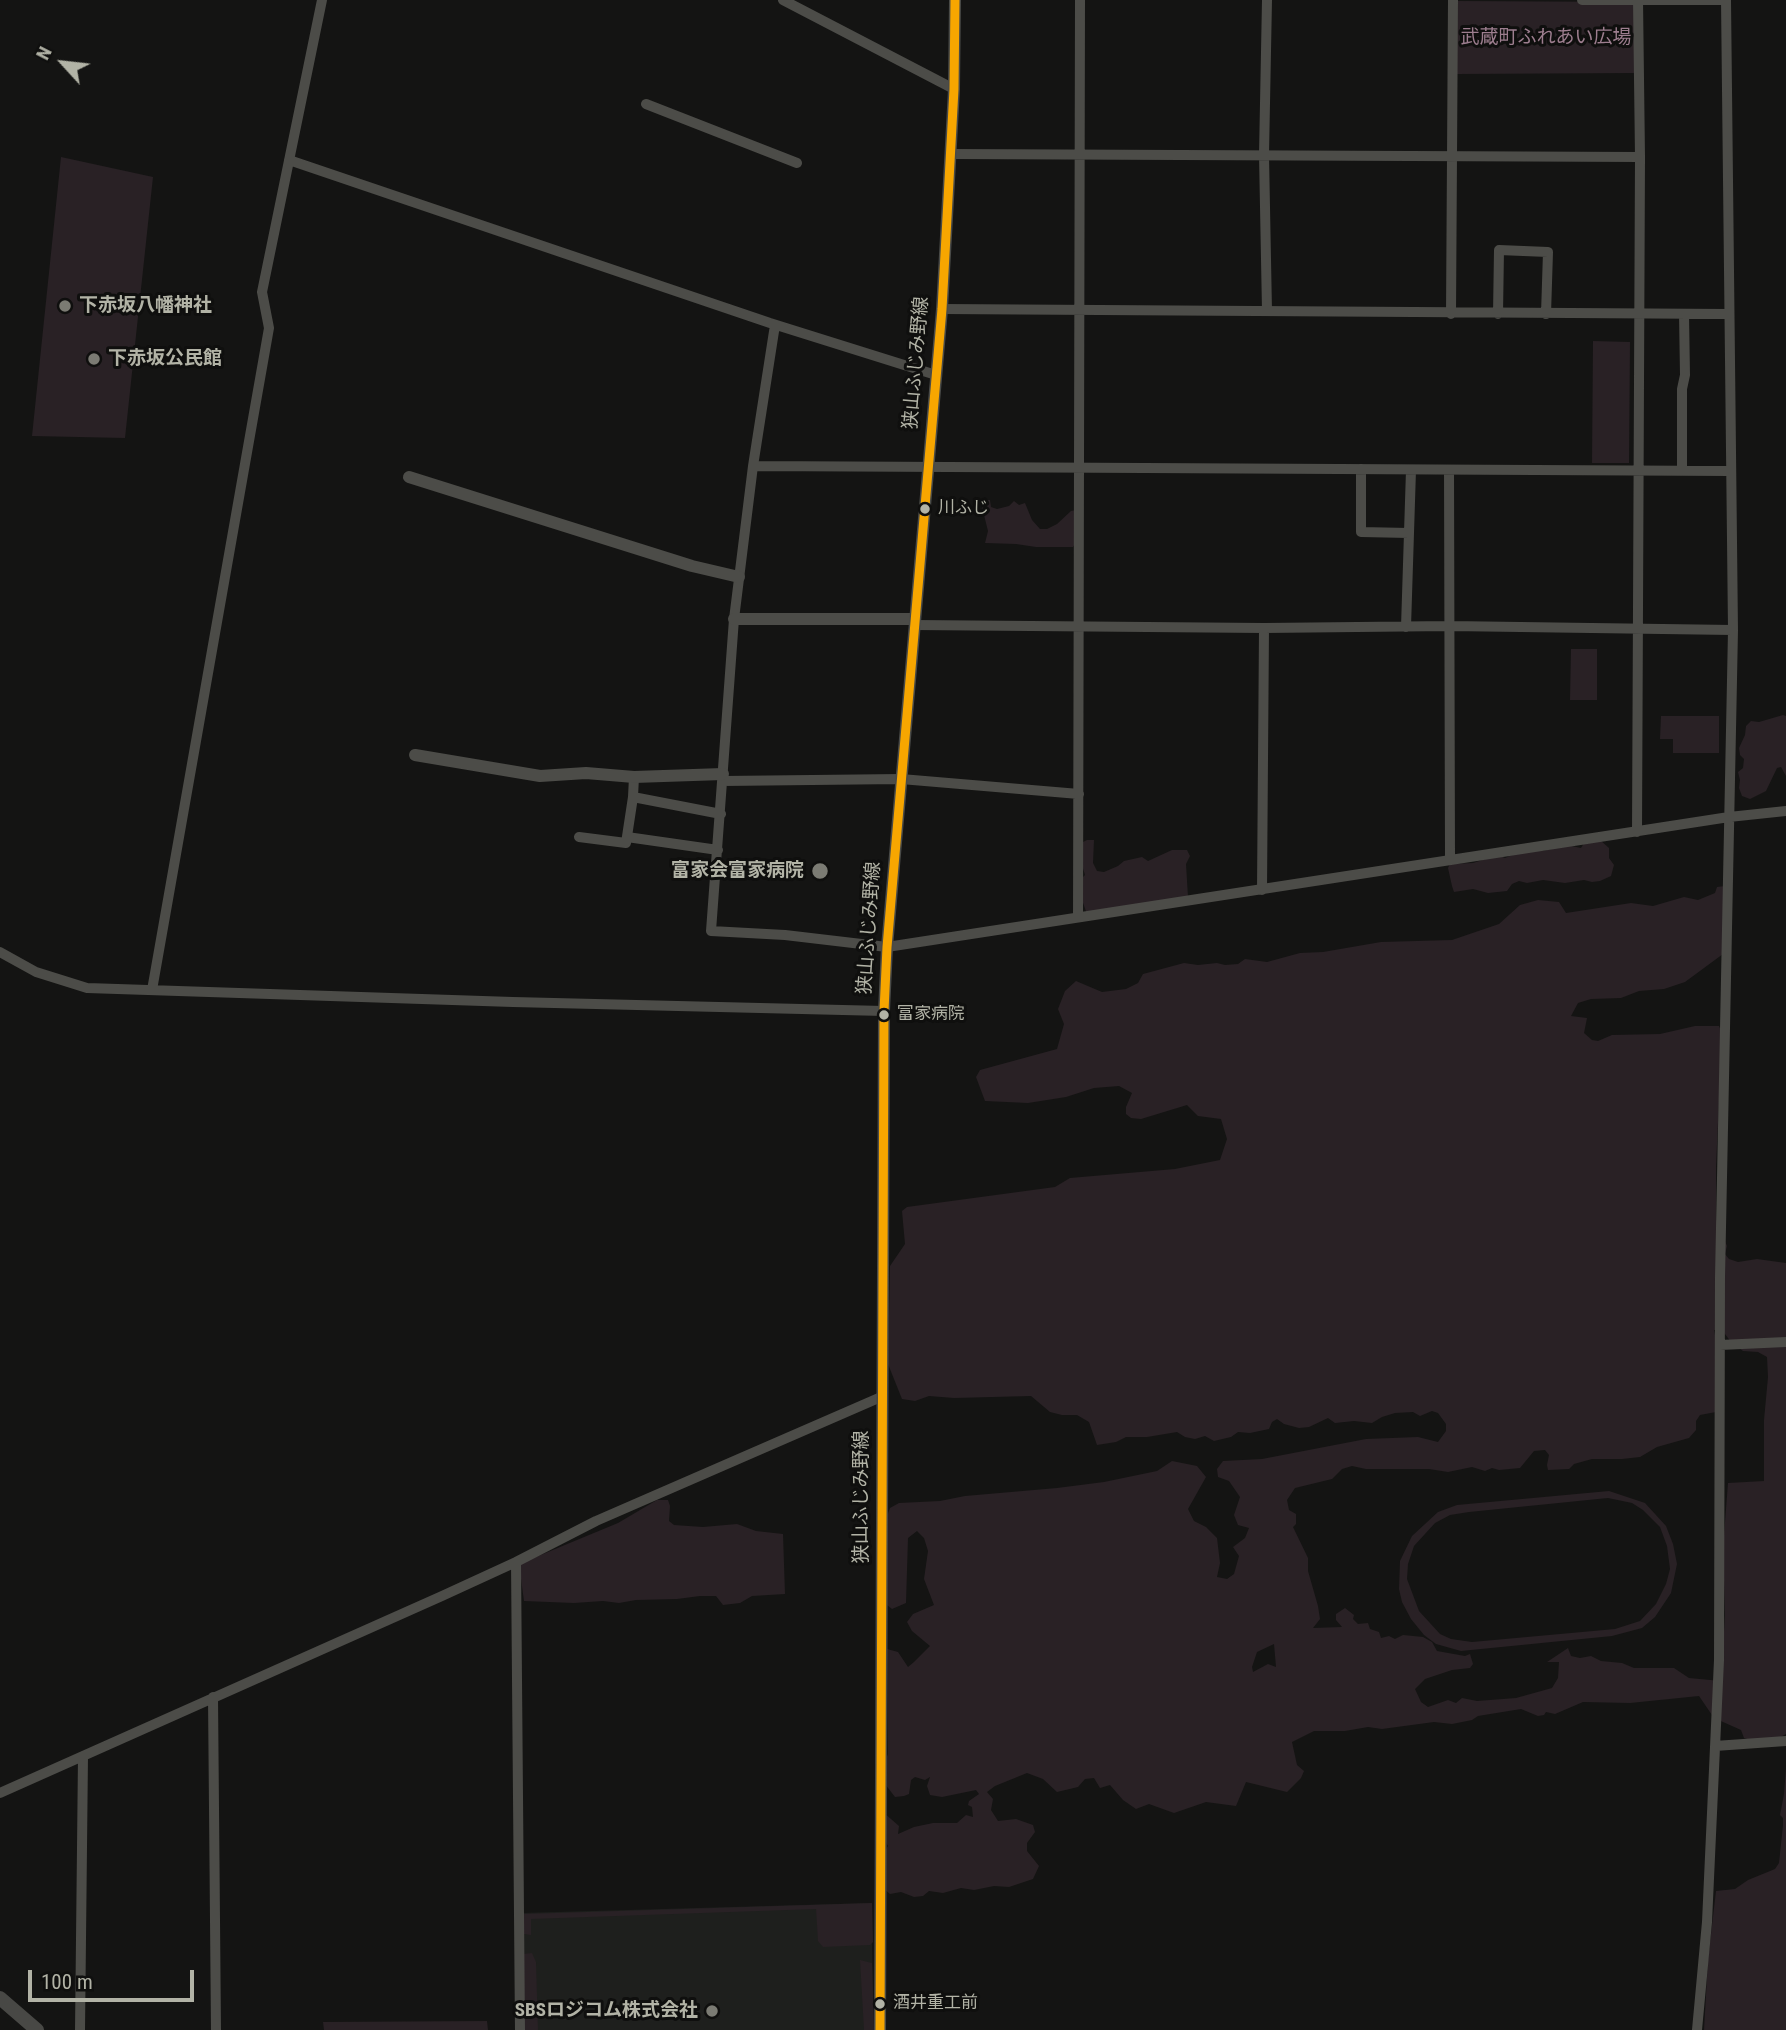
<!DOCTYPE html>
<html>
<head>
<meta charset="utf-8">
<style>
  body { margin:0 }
  #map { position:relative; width:1786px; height:2030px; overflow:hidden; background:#141413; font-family:"Roboto Condensed",sans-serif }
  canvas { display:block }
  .north { position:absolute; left:28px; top:28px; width:70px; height:70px; -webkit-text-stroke:5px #0f0f0e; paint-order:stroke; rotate:297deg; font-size:19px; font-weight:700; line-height:28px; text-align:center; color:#b2b3a6 }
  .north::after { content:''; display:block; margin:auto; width:24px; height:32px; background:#b2b3a6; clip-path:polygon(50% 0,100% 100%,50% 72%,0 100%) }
  .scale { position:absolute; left:28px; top:1970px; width:166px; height:32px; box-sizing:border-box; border:4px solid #b2b3a6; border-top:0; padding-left:9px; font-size:21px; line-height:24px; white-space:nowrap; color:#b2b3a6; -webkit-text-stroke:5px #0f0f0e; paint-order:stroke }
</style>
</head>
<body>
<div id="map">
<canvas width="1786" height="2030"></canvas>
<div class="north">N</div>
<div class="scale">100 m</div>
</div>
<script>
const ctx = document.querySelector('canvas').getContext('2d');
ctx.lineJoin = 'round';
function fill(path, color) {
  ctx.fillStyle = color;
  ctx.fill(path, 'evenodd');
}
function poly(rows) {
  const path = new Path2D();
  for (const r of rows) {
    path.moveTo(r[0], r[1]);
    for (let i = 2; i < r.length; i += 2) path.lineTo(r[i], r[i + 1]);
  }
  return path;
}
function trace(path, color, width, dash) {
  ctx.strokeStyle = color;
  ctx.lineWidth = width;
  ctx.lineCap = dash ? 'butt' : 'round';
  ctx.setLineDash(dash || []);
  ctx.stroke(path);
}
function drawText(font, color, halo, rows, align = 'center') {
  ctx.font = font + ' "Roboto Condensed","Noto Sans JP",sans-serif';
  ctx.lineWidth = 6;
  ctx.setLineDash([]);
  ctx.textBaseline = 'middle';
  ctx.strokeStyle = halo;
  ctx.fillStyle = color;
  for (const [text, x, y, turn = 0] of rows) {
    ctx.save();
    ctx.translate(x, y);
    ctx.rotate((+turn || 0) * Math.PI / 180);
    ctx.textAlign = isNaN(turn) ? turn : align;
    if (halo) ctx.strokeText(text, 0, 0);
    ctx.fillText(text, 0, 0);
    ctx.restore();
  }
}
fill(poly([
  [871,1903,874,2030,524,2030,521,1913]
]), '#1e1f1d');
fill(poly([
  [1458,1,1635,2,1636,73,1456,74],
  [61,157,153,177,125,438,32,436],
  [1593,341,1630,342,1629,463,1592,463],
  [984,500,990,500,991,507,997,509,1009,506,1014,501,1019,505,1025,503,1032,520,1040,529,1047,529,1057,524,1071,511,1076,510,1076,542,1073,547,1036,547,1016,544,985,543,988,531,982,507],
  [1571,649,1597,649,1597,700,1570,700],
  [1783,715,1786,716,1786,776,1781,767,1777,768,1766,791,1750,799,1742,796,1739,788,1740,780,1738,772,1743,768,1744,759,1740,755,1739,748,1745,735,1746,726,1751,721,1759,722],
  [1661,716,1719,716,1719,753,1673,753,1673,739,1660,739],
  [1087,840,1094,840,1093,863,1097,871,1104,872,1118,866,1124,861,1142,857,1148,861,1172,850,1187,850,1190,856,1186,864,1188,897,1088,917,1082,900,1081,879,1085,875,1082,865,1083,842],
  [1600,840,1609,848,1609,858,1614,865,1611,876,1600,881,1592,882,1584,880,1565,883,1543,880,1527,883,1519,881,1512,884,1507,891,1488,893,1473,889,1454,892,1452,886,1448,868,1450,864,1473,863,1498,855,1505,858,1517,853,1536,850,1543,851,1567,845,1581,848,1584,843],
  [1725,886,1723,954,1685,982,1664,989,1639,991,1621,998,1591,999,1578,1003,1571,1016,1587,1018,1584,1033,1592,1040,1598,1041,1612,1035,1660,1034,1695,1026,1719,1026,1722,1033,1716,1167,1716,1219,1727,1246,1725,1254,1729,1259,1738,1262,1757,1259,1786,1263,1786,1734,1777,1739,1753,1741,1744,1738,1741,1730,1714,1718,1699,1696,1630,1703,1583,1702,1555,1714,1546,1712,1544,1715,1538,1716,1521,1709,1478,1716,1472,1720,1452,1724,1434,1722,1382,1729,1368,1727,1345,1731,1314,1731,1292,1742,1297,1765,1304,1771,1301,1778,1287,1792,1246,1782,1236,1806,1206,1802,1174,1813,1149,1804,1136,1809,1123,1800,1110,1785,1100,1788,1094,1778,1085,1779,1078,1787,1057,1792,1043,1779,1027,1773,995,1786,987,1792,993,1799,991,1810,998,1821,1016,1819,1033,1825,1035,1832,1027,1843,1027,1851,1039,1866,1033,1879,1009,1887,994,1886,974,1890,961,1888,943,1893,929,1891,923,1896,914,1897,901,1892,890,1894,884,1889,882,1855,888,1846,883,1837,883,1812,899,1826,898,1834,914,1827,933,1823,957,1823,966,1815,973,1817,972,1807,968,1805,969,1801,979,1794,976,1790,942,1797,930,1795,927,1786,930,1777,925,1780,915,1777,911,1780,909,1794,904,1796,895,1797,885,1784,883,1767,888,1754,887,1649,898,1652,908,1667,914,1662,930,1646,912,1631,907,1622,913,1614,934,1605,924,1579,928,1551,924,1538,917,1531,908,1538,906,1603,892,1609,887,1605,886,1519,890,1508,899,1503,940,1501,965,1496,1057,1488,1104,1482,1157,1471,1172,1461,1197,1466,1206,1477,1188,1509,1194,1521,1206,1527,1217,1538,1220,1563,1217,1577,1227,1579,1234,1574,1239,1556,1233,1547,1245,1538,1249,1528,1238,1525,1234,1515,1240,1497,1229,1481,1218,1477,1217,1469,1223,1461,1262,1459,1366,1439,1418,1437,1438,1442,1446,1431,1446,1424,1438,1413,1432,1411,1420,1416,1413,1412,1395,1413,1382,1417,1372,1423,1354,1421,1335,1423,1328,1418,1309,1427,1299,1428,1284,1424,1277,1419,1272,1422,1269,1429,1250,1433,1238,1432,1231,1437,1214,1441,1205,1436,1195,1439,1185,1437,1177,1432,1147,1437,1126,1437,1116,1442,1097,1445,1089,1422,1077,1415,1062,1415,1050,1412,1031,1396,954,1398,929,1396,915,1401,902,1399,888,1364,890,1266,905,1244,902,1211,907,1207,1055,1187,1070,1178,1175,1169,1220,1160,1227,1139,1221,1119,1198,1116,1187,1105,1141,1119,1131,1118,1126,1114,1126,1107,1132,1093,1119,1086,1094,1088,1066,1097,1028,1103,985,1101,976,1077,980,1070,1057,1049,1064,1024,1058,1009,1065,991,1076,981,1102,992,1126,989,1138,983,1143,974,1184,963,1198,965,1217,963,1225,965,1238,964,1245,959,1267,962,1300,953,1323,952,1381,942,1452,940,1499,924,1520,905,1538,900,1559,902,1566,913,1631,903,1653,906,1684,897,1698,900,1715,893,1717,887],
  [1714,1330,1722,1330,1731,1342,1743,1351,1758,1352,1767,1357,1768,1377,1764,1420,1764,1481,1728,1483,1723,1548,1725,1615,1721,1681,1689,1678,1674,1668,1634,1668,1622,1663,1601,1661,1591,1656,1580,1658,1571,1656,1568,1648,1547,1662,1559,1662,1558,1678,1552,1688,1516,1698,1477,1701,1462,1698,1456,1703,1448,1700,1428,1707,1421,1702,1415,1689,1425,1679,1452,1670,1470,1668,1473,1664,1470,1654,1465,1656,1437,1651,1432,1642,1423,1637,1403,1635,1395,1639,1389,1636,1381,1638,1379,1632,1370,1629,1368,1623,1358,1624,1353,1619,1354,1615,1345,1608,1336,1614,1336,1620,1342,1627,1313,1628,1320,1619,1318,1606,1308,1571,1308,1558,1293,1527,1296,1524,1296,1514,1289,1510,1287,1500,1295,1488,1332,1479,1342,1469,1352,1466,1366,1469,1429,1469,1448,1472,1472,1467,1485,1471,1492,1468,1499,1470,1520,1468,1534,1451,1545,1450,1549,1455,1547,1465,1548,1470,1569,1469,1574,1464,1592,1459,1622,1459,1640,1457,1657,1447,1689,1438,1696,1430,1696,1421,1700,1415,1716,1412,1717,1345],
  [1274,1644,1276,1667,1268,1664,1253,1672,1252,1667,1257,1652],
  [1609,1491,1645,1503,1666,1526,1673,1544,1677,1564,1671,1593,1655,1617,1642,1628,1612,1636,1461,1651,1436,1644,1424,1635,1411,1619,1402,1602,1399,1589,1400,1561,1412,1536,1438,1512,1457,1505],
  [1608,1498,1632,1503,1643,1510,1660,1527,1667,1546,1670,1569,1666,1584,1656,1604,1640,1621,1615,1629,1472,1642,1451,1639,1440,1634,1419,1611,1407,1579,1408,1564,1414,1546,1435,1523,1450,1515,1469,1512],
  [657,1500,668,1500,670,1506,669,1521,674,1525,703,1527,737,1524,756,1531,783,1534,785,1594,752,1596,740,1603,723,1605,716,1596,700,1596,677,1599,636,1600,619,1603,603,1601,574,1603,524,1601,519,1564,618,1523],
  [1786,1768,1786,2030,1704,2030,1708,1960,1716,1891,1735,1889,1748,1880,1775,1869,1779,1863,1783,1825,1783,1818,1780,1815,1784,1794],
  [872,1903,873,1942,870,1945,823,1947,818,1941,816,1909,531,1919,531,1935,524,1934,523,1914],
  [532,1953,536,1962,538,2030,525,2030,523,1954],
  [860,1960,872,1963,874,2030,864,2030],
  [487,2021,488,2030,324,2030,323,2022]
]), '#292125');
trace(poly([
  [783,0,954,89],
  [1582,0,1726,0],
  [646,104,797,163],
  [951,154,1640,157],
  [289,160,770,323,936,375],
  [942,309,1728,314],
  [1267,311,1264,155,1267,0],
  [1451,314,1453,0],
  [1498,314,1499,250,1548,252,1546,314],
  [753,466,775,325],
  [1361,469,1361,532,1409,533],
  [1449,470,1450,860],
  [1682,470,1682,389,1685,375,1684,314],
  [1730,471,753,466,734,619,711,931,785,935,887,947,1729,817,1786,811],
  [914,625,1264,628,1450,626,1733,630],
  [1406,627,1411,470],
  [723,781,901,779,1079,794],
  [633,797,634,777],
  [1637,832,1640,157,1638,0],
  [579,837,626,843,633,797,721,814],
  [627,837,718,850],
  [1262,890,1264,628],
  [1078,917,1080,0],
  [0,952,36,972,87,988,513,1002,884,1011],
  [152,990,269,328,262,292,322,0],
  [1720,1345,1786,1342],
  [516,1562,520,2030],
  [213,1697,216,2030],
  [1715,1746,1786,1741],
  [0,1793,442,1596,516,1562,596,1521,881,1397],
  [80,2030,83,1756],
  [1697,2030,1707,1922,1719,1660,1720,1277,1733,630,1726,0]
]), '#4c4c48', 10);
trace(poly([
  [409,477,692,566,739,577],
  [734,619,915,619],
  [415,755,540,776,586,773,634,777,723,774]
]), '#4c4c48', 12);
trace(poly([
  [880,2030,884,1011,887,947,942,309,954,89,955,0]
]), '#494a47', 12);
trace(poly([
  [0,1998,37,2030]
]), '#484845', 14);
trace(poly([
  [880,2030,884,1011,887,947,942,309,954,89,955,0]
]), '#f7a600', 9);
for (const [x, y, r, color] of [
  [65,306,7,"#7b7b73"],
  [94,359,7,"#7b7b73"],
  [925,509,6,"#b2b3a6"],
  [820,871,9,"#7b7b73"],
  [884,1015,6,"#b2b3a6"],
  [880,2004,6,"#b2b3a6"],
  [712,2011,7,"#7b7b73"]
]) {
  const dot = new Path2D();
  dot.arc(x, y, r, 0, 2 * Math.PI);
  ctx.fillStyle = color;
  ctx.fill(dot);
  trace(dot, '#0f0f0e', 2.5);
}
drawText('17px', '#b2b3a6', '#0f0f0e', [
  ["川ふじ",938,509],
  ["富家病院",897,1015],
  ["酒井重工前",893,2004]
], 'left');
drawText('19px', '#9d7e8f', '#0f0f0e', [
  ["武蔵町ふれあい広場",1546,38]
]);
drawText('bold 19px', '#b2b3a6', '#0f0f0e', [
  ["下赤坂八幡神社",79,306],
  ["下赤坂公民館",108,359],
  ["富家会富家病院",804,871,"right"],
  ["SBSロジコム株式会社",698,2011,"right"]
], 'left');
drawText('19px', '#b2b3a6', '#0f0f0e', [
  ["狭山ふじみ野線",917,363,-85],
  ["狭山ふじみ野線",870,928,-86],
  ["狭山ふじみ野線",862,1497,-90]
]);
</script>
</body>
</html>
